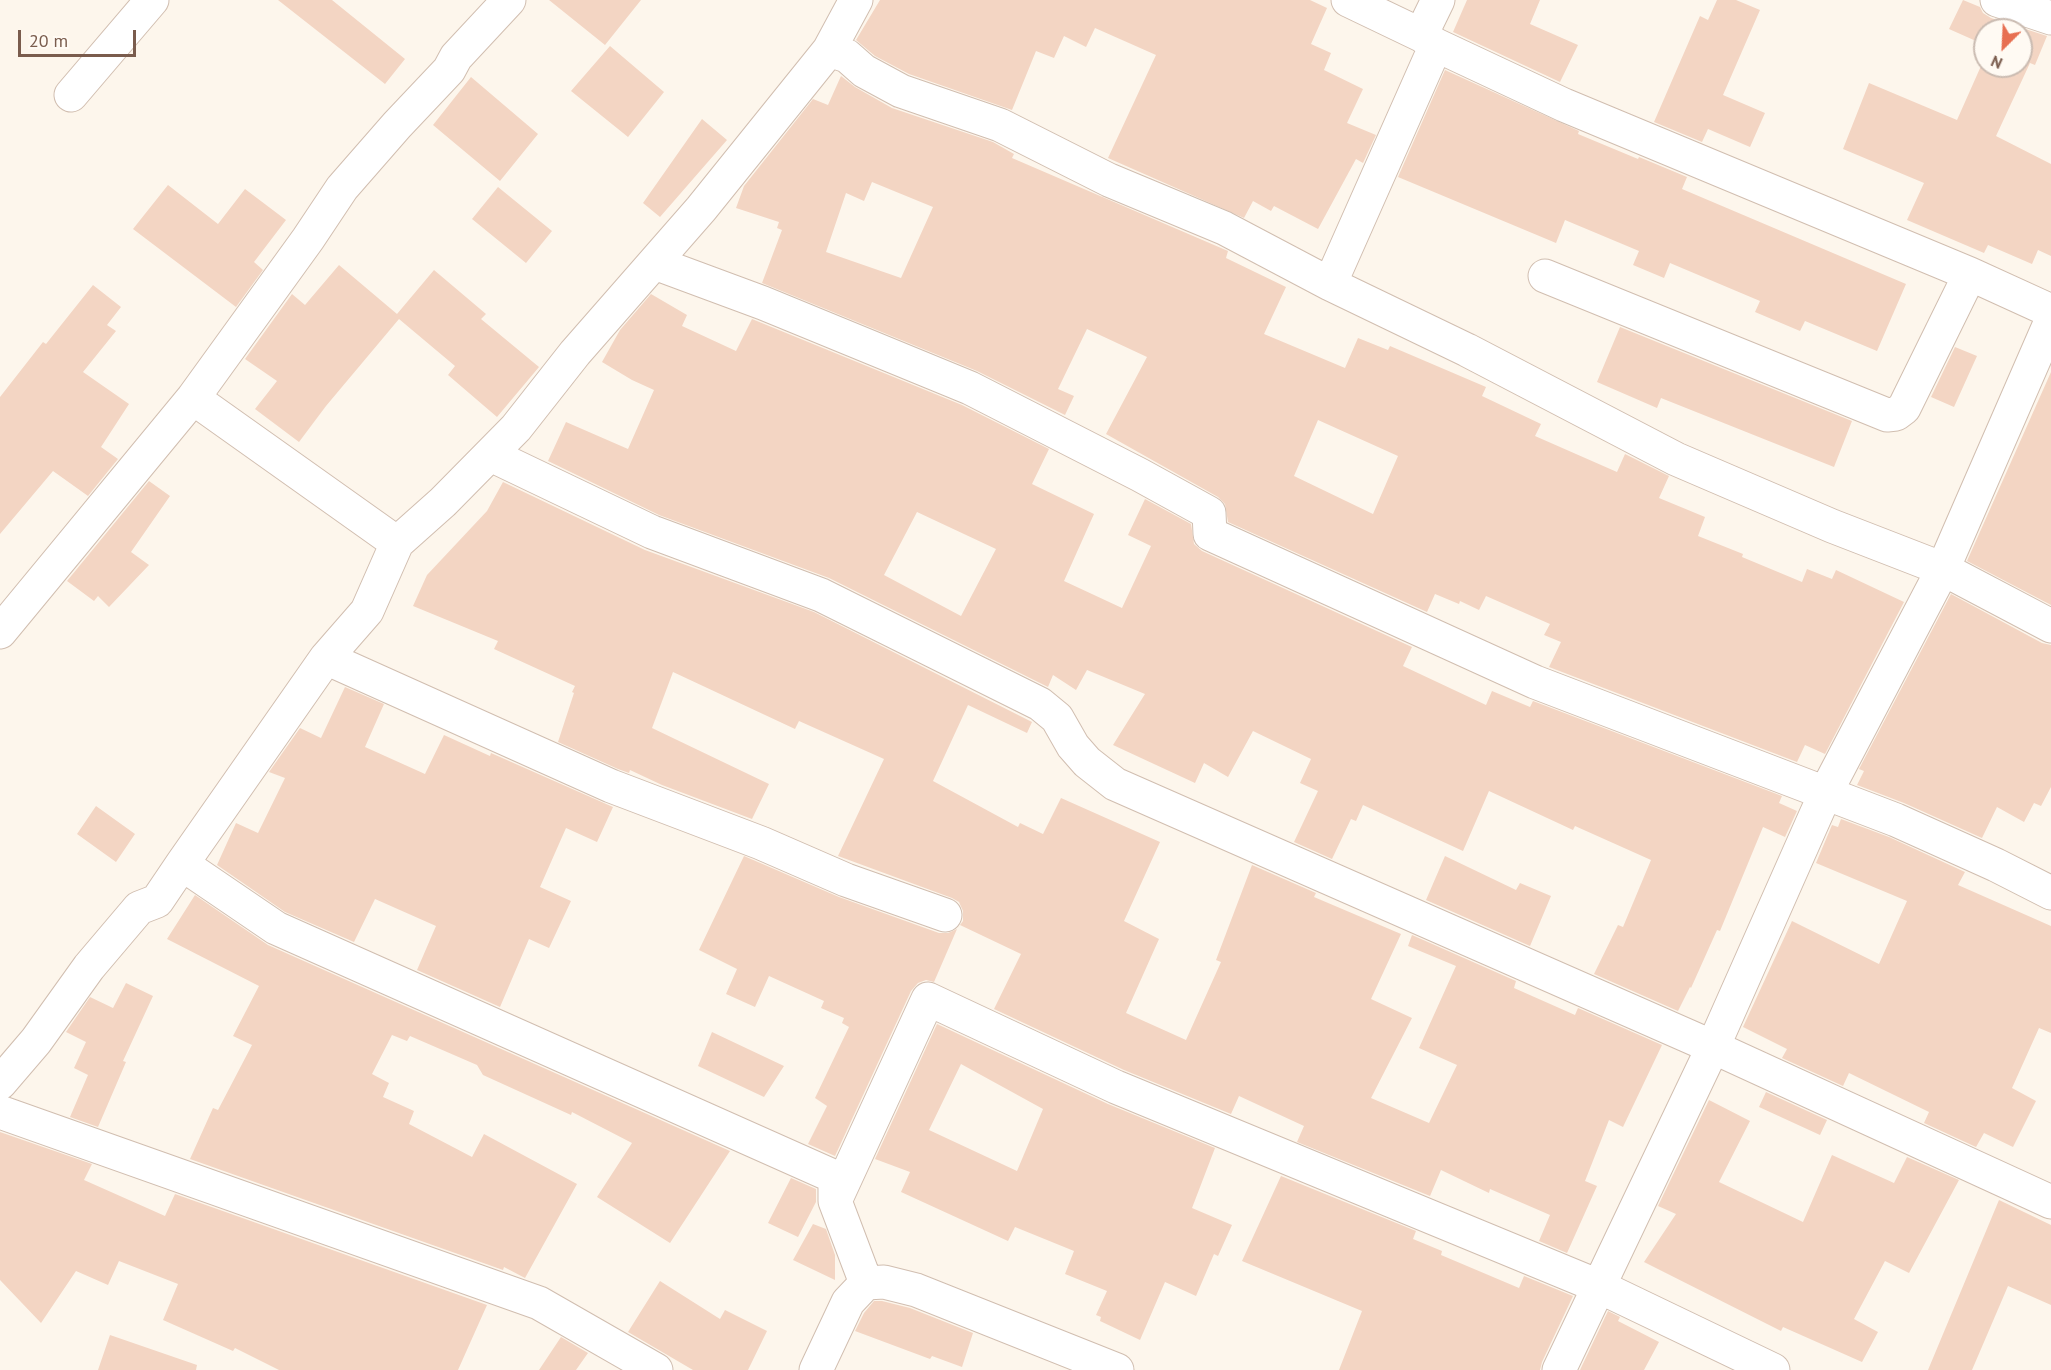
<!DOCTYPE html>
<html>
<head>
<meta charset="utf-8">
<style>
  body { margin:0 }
  #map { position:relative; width:2051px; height:1370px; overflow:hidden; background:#fdf6ec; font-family:"PT Sans",sans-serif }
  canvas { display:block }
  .north { position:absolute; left:1973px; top:18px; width:60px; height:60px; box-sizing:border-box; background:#fffaf3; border:2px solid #cabbb1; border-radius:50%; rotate:204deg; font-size:16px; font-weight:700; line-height:24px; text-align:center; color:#7a5c4d }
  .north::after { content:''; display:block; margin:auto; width:21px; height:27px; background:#e76f51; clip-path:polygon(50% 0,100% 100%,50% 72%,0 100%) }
  .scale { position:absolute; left:18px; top:30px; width:118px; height:27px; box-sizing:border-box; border:3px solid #7a5c4d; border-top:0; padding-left:8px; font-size:18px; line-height:21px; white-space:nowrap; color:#7a5c4d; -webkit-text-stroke:4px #fffaf3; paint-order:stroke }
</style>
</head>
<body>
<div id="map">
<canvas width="2051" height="1370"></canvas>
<div class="north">N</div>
<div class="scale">20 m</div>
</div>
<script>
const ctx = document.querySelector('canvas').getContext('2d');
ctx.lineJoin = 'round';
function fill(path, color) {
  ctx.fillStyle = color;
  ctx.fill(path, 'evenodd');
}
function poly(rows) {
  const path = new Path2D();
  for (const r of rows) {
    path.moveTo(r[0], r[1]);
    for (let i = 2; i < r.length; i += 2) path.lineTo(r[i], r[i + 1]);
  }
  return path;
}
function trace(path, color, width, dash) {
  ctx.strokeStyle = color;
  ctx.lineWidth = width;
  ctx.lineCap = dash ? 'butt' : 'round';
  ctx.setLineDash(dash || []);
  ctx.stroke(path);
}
fill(poly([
  [278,0,332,0,405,59,385,84],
  [549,0,641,0,605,45],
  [880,0,1310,0,1327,8,1311,44,1331,53,1324,70,1363,89,1347,123,1376,135,1363,163,1356,159,1318,229,1274,206,1271,211,1253,201,1244,218,1108,158,1156,55,1095,28,1086,47,1064,36,1054,58,1036,51,1012,110,909,74,875,56,856,40],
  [1467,0,1540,0,1530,24,1578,45,1560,82,1453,32],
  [1717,0,1736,0,1760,10,1723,95,1765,113,1750,147,1708,129,1702,142,1654,122,1700,16,1708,20],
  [1963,0,1980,7,1983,13,1991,18,2047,36,2035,65,2030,63,1996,136,2051,164,2051,256,2038,250,2032,264,1988,245,1984,253,1907,220,1924,183,1843,149,1869,83,1957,120,1985,57,1985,66,2021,66,2021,30,1985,30,1985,45,1949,29],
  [610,46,664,92,628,137,571,91],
  [1445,70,1579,131,1578,134,1638,159,1639,157,1687,177,1682,189,1906,284,1877,351,1805,321,1800,331,1755,312,1760,301,1670,263,1664,278,1633,265,1639,251,1565,220,1556,243,1398,177],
  [841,76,855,87,892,108,993,142,1014,154,1012,158,1228,251,1226,258,1286,287,1264,334,1345,368,1358,338,1388,350,1390,346,1486,387,1482,396,1541,424,1535,436,1617,472,1625,454,1669,476,1659,498,1705,517,1698,536,1743,554,1742,557,1802,582,1807,569,1832,579,1836,570,1904,602,1825,754,1805,745,1797,762,1549,667,1561,642,1544,635,1550,624,1486,596,1479,610,1460,601,1459,604,1435,594,1427,612,1228,522,1225,504,1218,497,1106,434,1147,357,1087,329,1058,389,1074,396,1065,415,977,371,762,283,782,230,777,228,779,222,736,208,744,186,813,99,828,105],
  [872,182,933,207,901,278,826,252,846,193,864,201],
  [1318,420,1398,456,1373,514,1294,476],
  [471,77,538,134,500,181,433,125],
  [702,119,727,140,660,217,643,203],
  [168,185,218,224,245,189,286,220,254,262,263,270,236,307,133,229],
  [498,187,552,231,526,263,472,219],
  [339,265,397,314,434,270,486,314,481,319,539,367,497,417,448,375,455,366,399,319,326,406,299,442,255,409,277,381,245,359,292,294,305,305],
  [93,285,121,307,107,325,116,331,83,372,129,404,101,447,118,459,88,496,53,471,0,534,0,397,43,342,46,344],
  [651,294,687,315,682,326,736,351,752,319,962,405,1049,449,1032,484,1094,514,1064,581,1122,608,1151,546,1128,535,1145,499,1191,524,1194,544,1202,551,1412,647,1403,666,1486,705,1492,691,1530,707,1533,701,1782,796,1779,803,1797,811,1785,837,1763,827,1720,931,1717,930,1691,988,1690,987,1678,1011,1594,974,1618,925,1623,927,1651,860,1575,826,1573,830,1489,791,1463,851,1363,805,1356,821,1351,819,1332,859,1294,842,1318,791,1300,783,1311,759,1253,731,1228,777,1204,763,1195,783,1113,745,1145,694,1087,670,1076,690,1053,675,1048,687,829,578,659,515,548,461,566,422,628,449,654,390,632,380,602,362,620,330],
  [917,512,996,549,961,616,884,575],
  [1620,327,1852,421,1834,467,1661,398,1657,408,1597,382],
  [1955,347,1977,356,1954,407,1931,397],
  [2051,372,2051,605,1967,561],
  [149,481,170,496,131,552,149,565,109,607,98,596,94,601,67,581],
  [503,482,645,550,814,612,1032,722,1027,733,968,705,933,781,1018,827,1020,823,1043,834,1061,798,1160,842,1124,921,1159,939,1126,1013,1186,1040,1221,962,1216,960,1252,865,1316,893,1314,897,1401,934,1371,999,1412,1018,1371,1098,1429,1123,1457,1065,1419,1048,1456,966,1408,946,1412,935,1516,981,1514,988,1575,1015,1578,1008,1662,1045,1623,1127,1609,1120,1585,1181,1597,1186,1567,1253,1539,1241,1550,1215,1490,1189,1489,1193,1441,1170,1430,1196,1297,1142,1304,1126,1239,1096,1231,1114,1124,1070,994,1009,1021,954,960,925,963,921,963,911,959,902,952,898,838,856,884,759,799,721,795,729,673,672,652,728,769,784,752,819,662,785,630,770,629,773,618,769,558,742,574,693,572,692,575,686,494,649,498,641,413,606,427,575,487,511],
  [1951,594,2042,643,2051,645,2051,787,2041,806,2034,803,2024,822,1997,807,1982,838,1904,803,1857,785,1864,771,1859,769],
  [345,687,384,704,365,747,425,774,444,735,490,756,491,753,613,807,597,842,566,828,540,887,571,901,549,948,529,939,500,1007,417,970,436,926,375,899,354,942,285,912,217,865,236,823,258,833,285,778,269,772,300,728,321,738],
  [96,806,135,834,116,862,77,834],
  [1841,819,1889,837,1965,872,1958,885,2051,926,2051,1033,2039,1028,2012,1088,2036,1101,2013,1147,1984,1133,1976,1147,1924,1123,1929,1112,1849,1073,1843,1086,1782,1058,1787,1049,1743,1027,1792,921,1879,964,1907,901,1816,863,1832,825,1838,827],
  [744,856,839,897,939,933,948,933,957,929,934,982,926,980,918,983,911,991,835,1156,808,1144,827,1106,815,1098,849,1027,842,1023,844,1018,821,1008,824,1001,769,976,755,1007,726,994,737,969,699,950],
  [1445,856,1516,890,1520,883,1551,896,1530,946,1426,900],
  [195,895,268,945,730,1151,670,1243,597,1197,632,1143,572,1112,571,1115,483,1075,477,1065,410,1036,407,1041,392,1035,372,1074,389,1083,383,1097,414,1111,409,1124,472,1157,484,1134,577,1184,525,1278,504,1267,503,1270,190,1159,213,1108,218,1110,252,1045,233,1036,259,986,167,939],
  [126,983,153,996,123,1061,126,1062,98,1127,70,1117,88,1075,74,1068,86,1042,66,1032,90,997,113,1008],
  [937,1024,1108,1104,1215,1148,1192,1208,1232,1225,1218,1256,1214,1254,1196,1296,1165,1282,1140,1340,1100,1321,1101,1317,1096,1315,1107,1291,1065,1274,1074,1251,1015,1227,1008,1241,901,1192,910,1172,875,1159],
  [961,1064,1043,1109,1017,1171,929,1130],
  [712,1032,784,1066,764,1097,698,1066],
  [1766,1092,1827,1120,1820,1135,1759,1107],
  [1709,1100,1750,1121,1719,1182,1803,1222,1832,1155,1894,1183,1907,1157,1959,1180,1909,1273,1885,1261,1854,1319,1878,1332,1862,1362,1783,1327,1781,1331,1644,1262,1676,1214,1658,1206],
  [0,1132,92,1164,84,1180,165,1216,175,1194,487,1305,458,1370,279,1370,235,1348,233,1351,163,1320,178,1284,119,1261,108,1285,76,1271,41,1323,0,1280],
  [1281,1176,1416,1231,1413,1239,1442,1251,1441,1255,1519,1288,1524,1276,1573,1296,1542,1362,1540,1370,1339,1370,1362,1311,1242,1261],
  [791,1178,816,1189,816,1202,798,1237,768,1223],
  [1999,1200,2051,1225,2051,1305,2008,1286,1972,1370,1928,1370],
  [813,1224,826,1229,835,1255,835,1280,793,1260],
  [660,1281,720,1319,725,1310,767,1331,748,1370,693,1370,628,1332],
  [874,1301,882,1301,910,1308,973,1333,962,1367,932,1356,930,1359,855,1331,864,1313],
  [1608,1311,1620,1317,1618,1321,1659,1342,1644,1370,1580,1370],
  [110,1335,197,1365,196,1370,98,1370],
  [561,1337,588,1353,576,1370,539,1370]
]), '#f3d5c3');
const minor = poly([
  [1348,0,1421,35,1436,45,1564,105,1970,274,2051,311],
  [1997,0,2051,18],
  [1421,35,1438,0],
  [829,50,847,56,864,71,901,91,1000,125,1109,180,1224,228,1330,284,1467,350,1676,459,1832,526,1943,569,2051,626],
  [71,95,152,0],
  [655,263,763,303,970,388,1140,475,1209,513,1210,534,1535,682,1896,820,1996,865,2051,893],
  [1545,276,1887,415,1896,414,1904,408,1970,274],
  [1330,284,1436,45],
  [193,398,397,543,367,611,326,658,611,786,761,843,846,880,945,915],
  [491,455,652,532,821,595,1040,704,1057,718,1073,746,1087,762,1115,784,1713,1047,2051,1202],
  [397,543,443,502,516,428,575,353,701,209,829,50,856,0],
  [0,632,193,398,308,239,342,188,397,125,449,70,456,57,509,0],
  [182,864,326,658],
  [0,1083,36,1041,89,967,139,908,157,901,182,864,276,928,835,1177,835,1201,866,1283],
  [0,1112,539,1303,656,1370],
  [835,1201,928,999,1116,1087,1598,1286,1773,1370],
  [816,1370,848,1302,866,1283,884,1282,916,1290,1117,1370],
  [1559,1370,1713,1047,1826,792,1943,569,2051,321]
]);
trace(minor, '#d1beb0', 35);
trace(minor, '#fff', 33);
</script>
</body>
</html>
